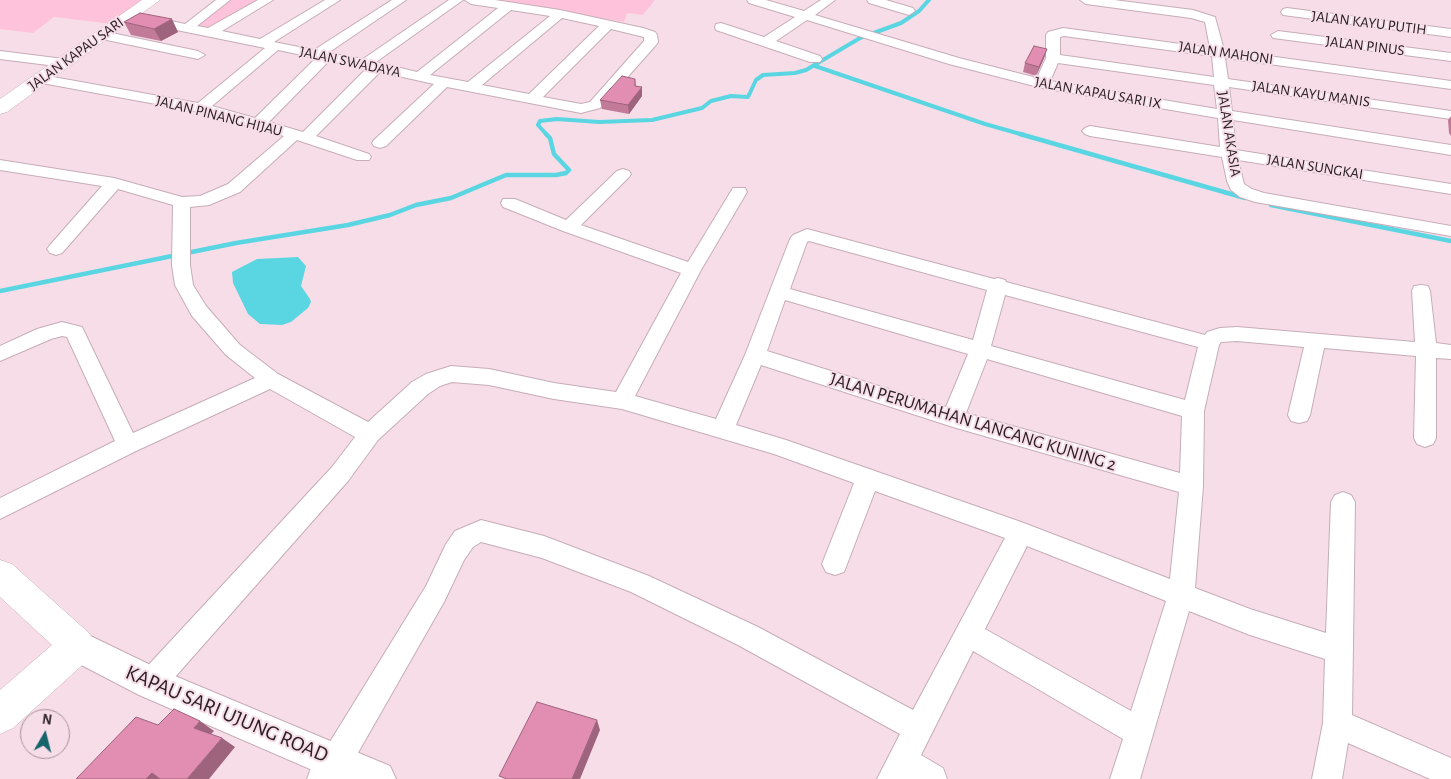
<!DOCTYPE html>
<html>
<head>
<meta charset="utf-8">
<style>
  body { margin:0 }
  #map { position:relative; width:1451px; height:779px; overflow:hidden; background:#f7dde7; font-family:"Alegreya Sans",sans-serif }
  canvas { display:block }
  .north { position:absolute; left:20px; top:709px; width:50px; height:50px; box-sizing:border-box; background:#f7dde7; border:1px solid #a59199; border-radius:50%; rotate:8deg; font-size:14px; font-weight:700; line-height:20px; text-align:center; color:#2a2024 }
  .north::after { content:''; display:block; margin:auto; width:18px; height:22px; background:#16646b; clip-path:polygon(50% 0,100% 100%,50% 72%,0 100%) }
</style>
</head>
<body>
<div id="map">
<canvas width="1451" height="779"></canvas>
<div class="north">N</div>
</div>
<script>
const ctx = document.querySelector('canvas').getContext('2d');
ctx.lineJoin = 'round';
function fill(path, color) {
  ctx.fillStyle = color;
  ctx.fill(path, 'evenodd');
}
function poly(rows) {
  const path = new Path2D();
  for (const r of rows) {
    path.moveTo(r[0], r[1]);
    for (let i = 2; i < r.length; i += 2) path.lineTo(r[i], r[i + 1]);
  }
  return path;
}
function trace(path, color, width, dash) {
  ctx.strokeStyle = color;
  ctx.lineWidth = width;
  ctx.lineCap = dash ? 'butt' : 'round';
  ctx.setLineDash(dash || []);
  ctx.stroke(path);
}
function drawText(font, color, halo, rows, align = 'center') {
  ctx.font = font + ' "Alegreya Sans",sans-serif';
  ctx.lineWidth = 4;
  ctx.setLineDash([]);
  ctx.textBaseline = 'middle';
  ctx.strokeStyle = halo;
  ctx.fillStyle = color;
  for (const [text, x, y, turn = 0] of rows) {
    ctx.save();
    ctx.translate(x, y);
    ctx.rotate((+turn || 0) * Math.PI / 180);
    ctx.textAlign = isNaN(turn) ? turn : align;
    if (halo) ctx.strokeText(text, 0, 0);
    ctx.fillText(text, 0, 0);
    ctx.restore();
  }
}
fill(poly([
  [0,0,146,0,112,24,54,17,33,33,0,29],
  [224,0,267,0,210,33,187,28],
  [501,0,655,0,643,15,627,13,624,22]
]), '#fec3db');
fill(poly([
  [298,257,306,266,301,286,310,299,311,302,308,308,291,322,282,325,260,324,248,314,233,283,232,272,257,259]
]), '#5ad6e2');
trace(poly([
  [815,66,985,124,1024,135],
  [547,135,538,125,540,121,557,119,599,122,652,120,702,108,711,101,731,96,748,97,756,80,763,75,795,73,806,70,860,38,901,23,919,11,929,0]
]), '#5ad6e2', 4);
trace(poly([
  [1020,134,1245,198],
  [1271,205,1451,241],
  [0,291,236,243,348,225,390,215,416,205,451,198,506,175,556,175,566,173,569,170,554,154,550,138,546,134]
]), '#5ad6e2', 4.5);
const minor = poly([
  [216,0,230,0,197,26,208,28,258,0,273,0,222,31,260,39,325,0,340,0,274,42,314,50,392,0,406,0,328,53,363,59,449,0,463,0,376,62,417,72,498,8,471,4,465,0,495,0,560,10,643,28,655,32,657,35,658,42,656,45,600,108,581,113,447,87,386,146,380,148,374,146,372,143,374,140,434,84,380,72,316,136,369,154,371,157,369,160,357,160,297,140,240,192,209,205,190,207,190,265,193,285,206,306,240,345,278,374,368,422,412,382,426,374,451,366,489,369,554,383,616,392,681,273,563,231,503,207,501,203,503,199,515,199,566,220,617,171,623,169,629,171,631,174,629,177,581,225,688,262,733,188,745,188,747,192,701,270,635,396,716,419,745,355,790,239,793,235,807,229,994,279,998,278,1005,280,1006,282,1205,335,1207,332,1220,328,1237,327,1415,342,1412,291,1414,286,1421,285,1428,286,1430,291,1436,343,1451,345,1451,359,1436,358,1436,438,1433,444,1425,447,1417,444,1414,438,1416,356,1324,348,1310,415,1307,421,1299,423,1291,421,1288,415,1304,347,1237,341,1221,342,1219,345,1204,411,1203,486,1195,588,1250,609,1326,633,1331,502,1335,495,1343,492,1351,495,1355,502,1352,715,1451,758,1451,779,1430,779,1348,743,1342,779,1312,779,1323,723,1325,659,1250,635,1189,611,1140,779,1110,779,1123,739,973,651,921,755,943,768,947,779,877,779,900,734,738,645,631,592,542,558,481,542,473,547,464,560,444,602,347,772,341,779,307,779,311,768,325,750,426,586,446,544,455,531,481,520,544,536,649,576,758,627,913,710,1005,538,875,491,844,572,835,575,826,572,822,564,854,483,774,454,622,409,554,399,489,385,452,382,440,386,428,394,378,440,348,481,161,693,151,697,141,693,137,683,141,673,332,467,355,437,270,389,136,451,0,519,0,498,115,441,67,337,62,336,51,339,0,361,0,346,37,329,62,322,82,327,133,433,255,378,226,355,192,316,175,285,172,265,173,205,118,189,62,253,56,255,50,253,47,249,50,245,102,186,0,170,0,160,114,178,182,197,200,196,228,184,284,136,199,112,42,83,37,82,35,79,37,76,42,75,198,103,265,48,147,24,141,20,147,16,185,24,216,0],
  [511,10,550,16,468,82,430,75,511,10],
  [562,18,599,26,529,94,482,85,562,18],
  [611,29,644,37,644,41,590,102,581,104,543,97,611,29],
  [278,50,316,58,255,118,212,106,278,50],
  [329,61,367,68,303,132,269,122,329,61],
  [809,241,987,290,973,340,790,289,807,242,809,241],
  [1005,295,1198,347,1185,400,991,346,1005,295],
  [785,300,968,354,946,407,767,351,785,300],
  [987,359,1182,416,1180,473,966,413,987,359],
  [761,365,953,427,1179,492,1170,579,1021,522,786,440,736,425,761,365],
  [1027,546,1166,601,1131,711,985,629,1027,546],
  [747,0,766,0,804,11,821,0,835,0,815,15,959,58,1037,78,1046,58,1046,35,1048,32,1063,28,1210,48,1205,22,1191,18,1086,4,1080,0,1114,0,1193,10,1215,17,1224,50,1451,81,1451,89,1225,58,1228,79,1451,111,1451,119,1229,87,1232,111,1451,145,1451,155,1233,120,1236,150,1451,184,1451,194,1238,160,1244,184,1252,189,1264,193,1451,226,1451,236,1255,202,1240,197,1231,190,1227,181,1222,157,1090,136,1085,134,1082,131,1085,128,1090,126,1220,147,1218,118,1042,88,949,64,807,20,776,41,820,56,822,59,820,62,810,62,716,30,715,27,716,24,721,23,764,37,795,17,749,3,747,0],
  [1064,36,1212,56,1214,77,1060,55,1060,37,1064,36],
  [1058,63,1214,85,1217,109,1050,81,1058,63],
  [867,0,886,0,913,8,915,11,909,15,869,3,867,0],
  [1287,8,1451,29,1451,37,1283,15,1281,12,1283,9,1287,8],
  [102,31,198,51,205,55,198,59,97,38,95,35,97,32,102,31],
  [1278,31,1451,53,1451,61,1273,38,1271,35,1278,31],
  [0,51,64,59,71,63,64,67,0,59,0,51]
]);
const tertiary = poly([
  [78,630,163,671,390,766,396,779,333,779,139,695,66,657,61,646,66,635,78,630]
]);
const secondary = poly([
  [142,0,160,0,7,112,0,114,0,99,142,0],
  [0,560,12,564,90,634,96,646,90,658,13,728,0,734,0,690,52,645,0,597,0,560]
]);
trace(minor, '#c6adb7', 2);
trace(tertiary, '#c6adb7', 2);
trace(secondary, '#c6adb7', 1);
fill(minor, '#fff');
fill(tertiary, '#fff');
fill(secondary, '#fff');
fill(poly([
  [124,22,178,32,161,41,131,35],
  [1047,49,1044,58,1036,76,1023,72,1025,63],
  [636,86,642,96,629,114,602,109,600,100],
  [1451,116,1451,136,1449,133,1448,120]
]), '#c27a99');
fill(poly([
  [172,19,178,32,161,41,154,29],
  [1047,49,1044,58,1036,76,1039,67],
  [635,79,636,88,642,87,642,96,629,114,628,105,635,86],
  [597,720,600,730,580,779,572,779],
  [200,721,214,731,207,738,194,728],
  [222,738,235,747,209,779,187,779],
  [152,773,163,779,146,779]
]), '#9e637d');
const building = poly([
  [140,13,172,19,154,29,124,22,140,13],
  [1034,46,1047,49,1039,67,1025,63,1034,46],
  [622,76,635,79,635,86,642,87,628,105,600,100,622,76],
  [537,702,597,720,572,779,507,779,499,776,537,702],
  [174,709,200,721,194,728,222,738,187,779,160,779,152,773,146,779,76,779,136,717,158,725,174,709]
]);
fill(building, '#e18eb2');
trace(building, '#9e637d', 1);
drawText('15px', '#2a2024', '#f7dde7', [
  ["JALAN KAYU PUTIH",1369,23,7],
  ["JALAN PINUS",1365,46,7],
  ["JALAN MAHONI",1226,53,8],
  ["JALAN KAPAU SARI",76,54,-36],
  ["JALAN SWADAYA",350,62,12],
  ["JALAN KAPAU SARI IX",1098,93,10],
  ["JALAN KAYU MANIS",1311,94,8],
  ["JALAN PINANG HIJAU",219,116,14],
  ["JALAN AKASIA",1229,134,81],
  ["JALAN SUNGKAI",1315,167,9]
]);
drawText('18px', '#2a2024', '#f7dde7', [
  ["JALAN PERUMAHAN LANCANG KUNING 2",973,422,17]
]);
drawText('21px', '#2a2024', '#f7dde7', [
  ["KAPAU SARI UJUNG ROAD",227,714,23]
]);
</script>
</body>
</html>
